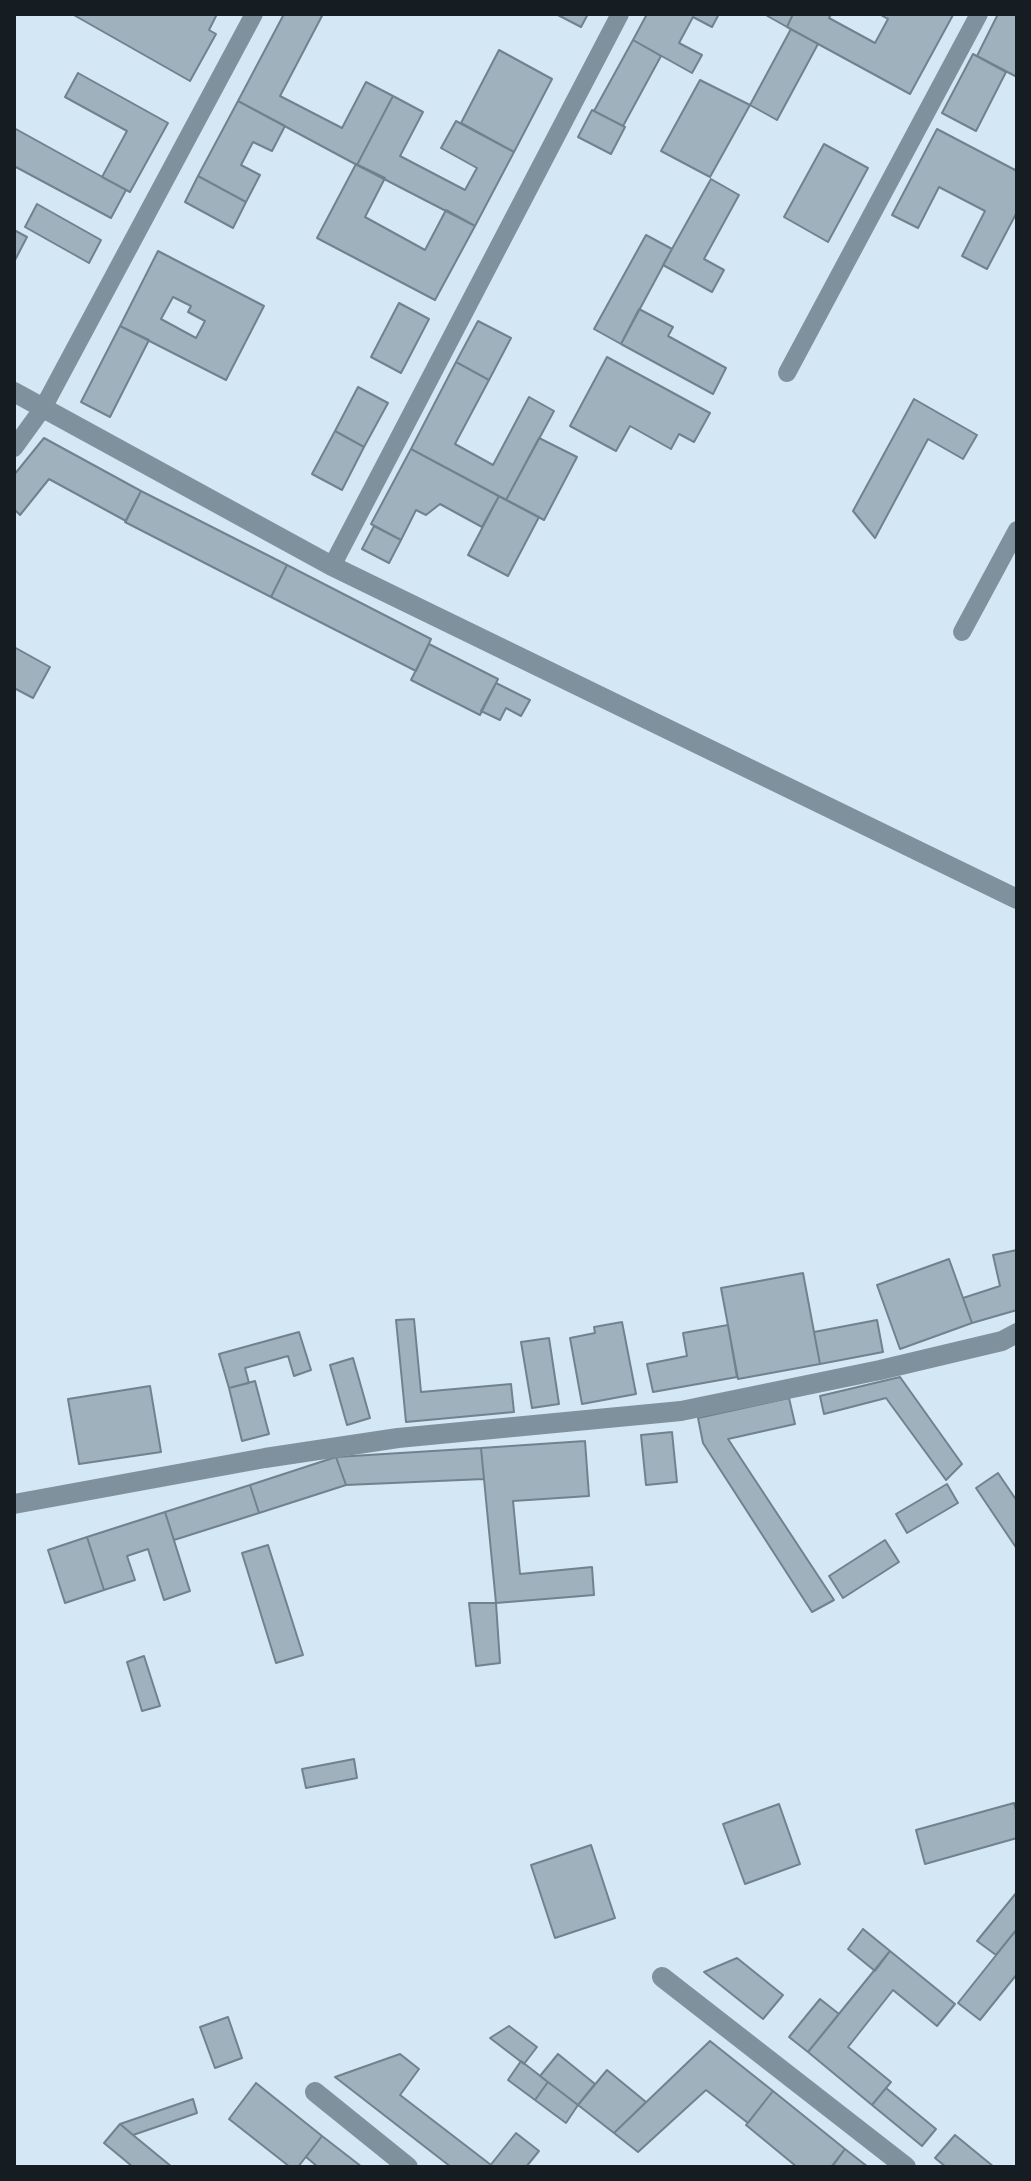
<!DOCTYPE html>
<html>
<head>
<meta charset="utf-8">
<style>
  body { margin:0 }
  #map { position:relative; width:1031px; height:2181px; overflow:hidden; background:#d4e7f4; font-family:Karla,sans-serif }
  canvas { display:block }
  .frame { position:absolute; inset:0; border:16px solid #161d22; pointer-events:none }
</style>
</head>
<body>
<div id="map">
<canvas width="1031" height="2181"></canvas>
<div class="frame"></div>
</div>
<script>
const ctx = document.querySelector('canvas').getContext('2d');
ctx.lineJoin = 'round';
function fill(path, color) {
  ctx.fillStyle = color;
  ctx.fill(path, 'evenodd');
}
function poly(rows) {
  const path = new Path2D();
  for (const r of rows) {
    path.moveTo(r[0], r[1]);
    for (let i = 2; i < r.length; i += 2) path.lineTo(r[i], r[i + 1]);
  }
  return path;
}
function trace(path, color, width, dash) {
  ctx.strokeStyle = color;
  ctx.lineWidth = width;
  ctx.lineCap = dash ? 'butt' : 'round';
  ctx.setLineDash(dash || []);
  ctx.stroke(path);
}
const building = poly([
  [72,14,217,14,209,30,216,34,190,81,72,14],
  [284,14,323,14,280,96,342,128,366,82,393,96,357,165,238,101,284,14],
  [556,14,588,14,581,27,556,14],
  [647,14,719,14,712,27,693,17,679,43,702,55,692,73,633,40,647,14],
  [764,14,793,14,787,27,764,14],
  [793,14,831,14,829,18,875,43,888,19,879,14,953,15,910,94,787,27,793,14],
  [998,14,1017,14,1017,77,977,56,998,14],
  [791,29,818,44,777,120,750,105,791,29],
  [633,40,661,56,623,126,594,111,633,40],
  [499,50,552,79,514,152,461,123,499,50],
  [973,54,1006,72,976,131,942,113,973,54],
  [78,73,168,123,130,192,102,177,127,131,65,97,78,73],
  [700,80,750,105,710,177,661,151,700,80],
  [393,96,423,112,400,156,465,190,477,168,441,148,456,121,514,152,475,226,357,165,393,96],
  [238,101,285,126,272,151,253,142,241,165,260,175,246,202,198,176,238,101],
  [592,110,625,127,611,154,578,137,592,110],
  [14,128,126,190,111,218,14,166,14,128],
  [937,129,1017,171,1017,212,987,269,962,256,985,211,939,187,918,228,892,215,937,129],
  [824,144,868,168,828,242,784,217,824,144],
  [356,164,385,178,365,217,425,250,446,210,475,226,435,300,317,238,356,164],
  [198,176,246,202,233,228,185,202,198,176],
  [711,179,739,195,704,259,724,270,712,292,663,265,711,179],
  [37,204,101,240,89,263,25,227,37,204],
  [14,230,27,237,14,262,14,230],
  [646,235,672,249,621,344,594,329,646,235],
  [158,251,264,306,226,380,120,326,158,251],
  [173,297,191,306,188,312,205,321,196,338,161,319,173,297],
  [399,303,429,319,401,373,371,357,399,303],
  [639,309,673,327,668,336,726,368,713,394,621,344,639,309],
  [478,321,511,338,489,380,456,362,478,321],
  [120,326,149,340,110,417,81,402,120,326],
  [607,357,710,413,694,442,679,434,671,449,630,426,616,451,570,426,607,357],
  [456,362,489,380,455,444,493,465,529,397,554,411,506,500,411,449,456,362],
  [358,387,388,403,364,447,335,431,358,387],
  [914,399,977,435,963,459,928,439,875,538,853,511,914,399],
  [335,431,364,447,342,490,312,474,335,431],
  [44,438,141,491,126,521,49,479,20,515,14,509,14,475,44,438],
  [539,438,577,457,544,520,506,500,539,438],
  [411,449,499,496,482,527,440,504,426,515,416,510,401,540,371,524,411,449],
  [141,491,287,565,271,597,125,522,141,491],
  [499,496,539,517,508,576,468,555,499,496],
  [374,526,401,540,389,563,362,549,374,526],
  [287,565,431,639,416,671,271,597,287,565],
  [429,644,498,679,480,715,411,680,429,644],
  [14,647,50,667,33,698,14,688,14,647],
  [496,683,530,700,521,716,506,708,500,720,481,711,496,683],
  [1017,1250,1017,1310,972,1323,963,1298,1000,1286,993,1255,1017,1250],
  [949,1259,972,1323,900,1349,877,1285,949,1259],
  [803,1273,820,1364,738,1379,721,1288,803,1273],
  [414,1319,421,1392,511,1384,514,1412,406,1422,396,1320,414,1319],
  [877,1320,883,1352,820,1364,814,1332,877,1320],
  [622,1322,636,1394,582,1404,570,1338,595,1333,594,1327,622,1322],
  [728,1325,737,1377,653,1392,647,1364,687,1356,683,1333,728,1325],
  [299,1332,311,1370,294,1376,288,1356,245,1368,249,1383,229,1388,219,1354,299,1332],
  [549,1338,559,1404,532,1408,521,1342,549,1338],
  [353,1358,370,1418,347,1425,330,1365,353,1358],
  [900,1377,962,1464,946,1480,886,1398,824,1414,820,1396,900,1377],
  [255,1381,269,1434,242,1441,229,1388,255,1381],
  [150,1386,161,1452,79,1464,68,1399,150,1386],
  [789,1398,795,1424,728,1439,834,1600,812,1612,703,1443,698,1418,789,1398],
  [672,1432,677,1482,646,1485,641,1435,672,1432],
  [585,1441,589,1496,513,1501,520,1574,592,1567,594,1595,496,1603,481,1448,585,1441],
  [481,1448,484,1479,346,1485,336,1457,481,1448],
  [336,1457,346,1485,259,1513,250,1485,336,1457],
  [998,1473,1017,1501,1017,1549,976,1488,998,1473],
  [947,1484,958,1503,907,1533,896,1514,947,1484],
  [250,1485,259,1513,174,1540,165,1512,250,1485],
  [165,1512,190,1591,164,1600,148,1549,127,1556,135,1580,104,1590,87,1537,165,1512],
  [87,1537,104,1590,65,1603,48,1550,87,1537],
  [885,1540,899,1562,843,1598,829,1576,885,1540],
  [268,1545,303,1655,276,1663,242,1553,268,1545],
  [469,1603,496,1603,500,1663,476,1666,469,1603],
  [144,1656,160,1706,142,1711,127,1662,144,1656],
  [354,1759,357,1778,306,1788,302,1769,354,1759],
  [1014,1803,1017,1814,1017,1838,925,1864,916,1830,1014,1803],
  [779,1804,800,1864,745,1884,723,1824,779,1804],
  [591,1845,615,1918,555,1938,531,1865,591,1845],
  [1017,1892,1017,1929,996,1955,977,1941,1017,1892],
  [863,1929,890,1951,875,1971,848,1949,863,1929],
  [1017,1929,1017,1974,980,2020,958,2003,1017,1929],
  [890,1951,955,2004,937,2026,893,1990,848,2047,891,2082,872,2105,808,2052,890,1951],
  [737,1958,783,1995,763,2019,704,1972,737,1958],
  [820,1999,839,2014,808,2052,789,2037,820,1999],
  [228,2017,242,2058,215,2068,200,2027,228,2017],
  [509,2026,537,2047,524,2064,490,2038,509,2026],
  [710,2041,773,2091,748,2123,706,2090,638,2152,614,2133,710,2041],
  [400,2054,419,2069,400,2095,491,2165,489,2167,451,2167,335,2077,400,2054],
  [558,2054,595,2084,578,2105,540,2076,558,2054],
  [521,2061,548,2082,535,2100,508,2080,521,2061],
  [607,2070,646,2102,614,2133,578,2105,607,2070],
  [548,2082,578,2105,566,2123,535,2100,548,2082],
  [256,2083,322,2136,298,2167,290,2167,229,2119,256,2083],
  [886,2088,936,2129,922,2146,872,2105,886,2088],
  [773,2091,845,2149,831,2167,797,2167,746,2125,773,2091],
  [193,2099,197,2113,133,2135,120,2124,193,2099],
  [120,2124,133,2135,172,2167,133,2167,104,2143,120,2124],
  [516,2133,539,2151,526,2167,489,2167,516,2133],
  [955,2135,994,2167,946,2167,935,2158,955,2135],
  [322,2136,362,2167,318,2167,306,2157,322,2136],
  [845,2149,868,2167,832,2167,845,2149]
]);
fill(building, '#9fb1bd');
trace(building, '#70828d', 2);
trace(poly([
  [787,373,979,14],
  [14,448,43,408,254,14],
  [332,566,620,14],
  [962,632,1017,530]
]), '#7f919c', 18);
trace(poly([
  [14,1504,265,1458,398,1438,681,1411,880,1370,1002,1341,1017,1333],
  [662,1977,906,2167],
  [315,2092,408,2167]
]), '#7f919c', 20);
trace(poly([
  [14,392,332,566,1017,899]
]), '#7f919c', 20);
</script>
</body>
</html>
